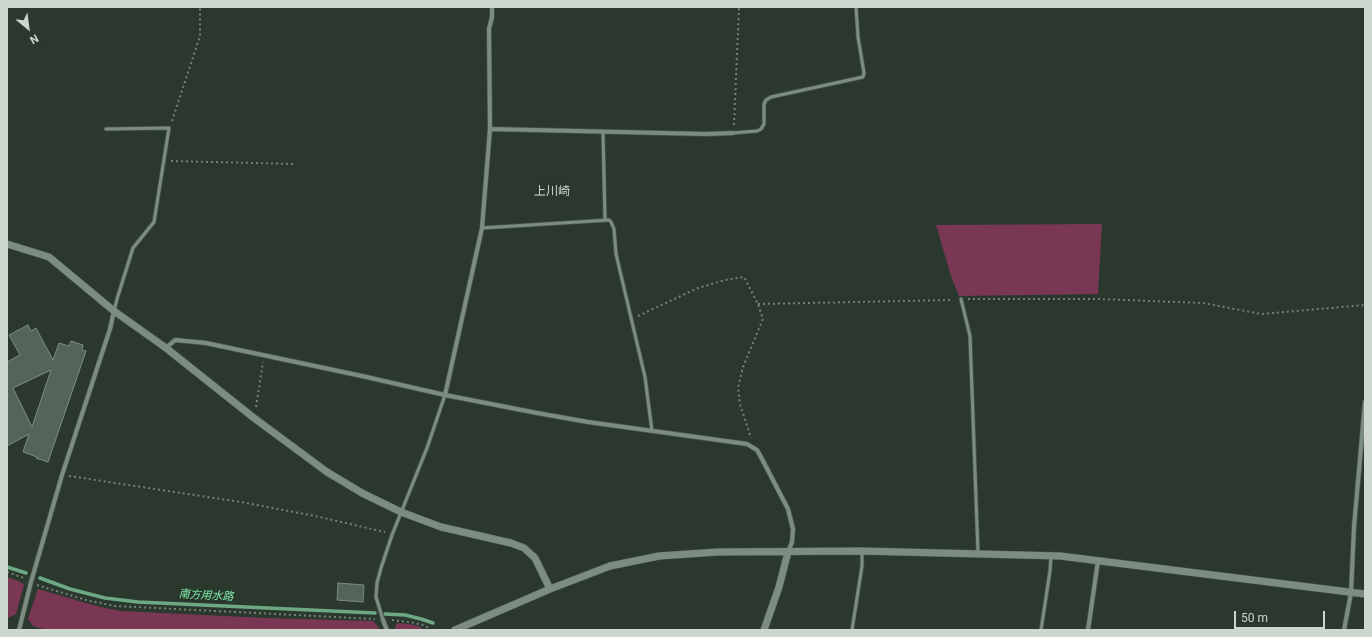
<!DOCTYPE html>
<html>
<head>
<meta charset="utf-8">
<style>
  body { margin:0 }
  #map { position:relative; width:1372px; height:637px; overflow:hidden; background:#2a382e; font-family:Roboto,sans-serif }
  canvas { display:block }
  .frame { position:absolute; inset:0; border:8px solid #cdd6cf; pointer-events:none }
  .north { position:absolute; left:8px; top:8px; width:40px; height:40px; -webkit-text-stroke:3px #2a382e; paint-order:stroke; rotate:151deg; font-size:11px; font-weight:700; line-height:16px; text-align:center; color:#cdd6cf }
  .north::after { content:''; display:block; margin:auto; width:14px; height:18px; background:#cdd6cf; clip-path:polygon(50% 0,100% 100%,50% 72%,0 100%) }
  .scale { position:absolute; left:1234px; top:611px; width:91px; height:18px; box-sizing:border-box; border:2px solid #cdd6cf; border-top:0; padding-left:5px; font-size:12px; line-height:14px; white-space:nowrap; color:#cdd6cf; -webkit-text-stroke:3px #2a382e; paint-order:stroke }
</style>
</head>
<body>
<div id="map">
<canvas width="1372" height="637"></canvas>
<div class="frame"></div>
<div class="north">N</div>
<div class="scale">50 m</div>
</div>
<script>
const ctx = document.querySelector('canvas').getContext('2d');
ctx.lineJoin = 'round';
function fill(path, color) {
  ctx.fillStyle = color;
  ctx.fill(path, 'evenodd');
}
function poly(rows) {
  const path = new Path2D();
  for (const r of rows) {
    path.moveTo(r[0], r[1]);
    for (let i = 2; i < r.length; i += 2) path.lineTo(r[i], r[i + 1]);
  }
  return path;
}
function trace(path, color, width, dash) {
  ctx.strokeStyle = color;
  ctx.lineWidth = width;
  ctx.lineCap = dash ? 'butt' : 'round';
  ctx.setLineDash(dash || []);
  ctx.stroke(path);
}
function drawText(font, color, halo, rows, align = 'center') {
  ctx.font = font + ' Roboto,"Noto Sans JP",sans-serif';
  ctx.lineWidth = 3.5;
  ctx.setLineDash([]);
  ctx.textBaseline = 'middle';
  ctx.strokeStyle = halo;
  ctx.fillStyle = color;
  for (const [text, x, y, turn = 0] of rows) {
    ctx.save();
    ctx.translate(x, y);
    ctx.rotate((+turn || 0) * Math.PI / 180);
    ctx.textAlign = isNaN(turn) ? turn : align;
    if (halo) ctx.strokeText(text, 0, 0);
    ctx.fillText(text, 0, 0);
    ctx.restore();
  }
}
fill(poly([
  [1102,224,1098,294,959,296,951,276,936,225],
  [7,577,19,581,24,585,16,614,8,618,7,617],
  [38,589,100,607,121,611,266,618,373,621,381,630,47,630,33,626,28,619],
  [397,623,408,624,419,626,424,630,394,630]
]), '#793754');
trace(poly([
  [7,567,26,573],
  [40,578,70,589,105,598,138,602,375,613],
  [385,614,405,615,421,619,433,623]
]), '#6ea986', 3.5);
const building = poly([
  [28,325,31,331,36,328,53,360,59,343,69,346,71,341,83,345,82,350,86,351,48,462,36,458,37,457,23,452,29,434,7,446,7,362,20,355,9,335,28,325],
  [51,370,32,427,13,388,51,370],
  [338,583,364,585,363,602,337,600,338,583]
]);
fill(building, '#55645a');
trace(building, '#7d8d81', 1);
const service = poly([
  [106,129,169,128,154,222,133,248,117,299,114,311],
  [603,132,605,220],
  [733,133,757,131,761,129,764,124,764,104,766,100,771,97,863,77,864,73,858,37,856,7],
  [482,228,609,220,611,222,614,229,616,254,645,377,652,431],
  [961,299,970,336,978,553],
  [383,620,376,597,377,583,381,568,392,535,427,448,445,395],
  [852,630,862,566,862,551],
  [1041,630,1050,571,1051,556]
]);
const minor = poly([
  [490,129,706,134,733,133],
  [166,348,175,340,206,343,362,376,445,395,537,413,588,422,747,444,757,450,761,457,788,509,793,529,792,542,788,552],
  [445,395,482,228,490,129,489,29,492,17,492,7],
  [383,620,387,630],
  [19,630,31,582,62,475,110,329,114,311],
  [1088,630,1098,561],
  [1344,630,1351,593,1354,527,1365,402]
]);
const tertiary = poly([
  [7,244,49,257,114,311,166,348,254,418,327,472,362,493,401,512,441,527,511,543,524,548,535,558,550,589],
  [455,630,550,589,610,566,659,556,718,552,862,551,1060,556,1365,594],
  [764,630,779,587,788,552]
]);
trace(service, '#4a564e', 4.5);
trace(minor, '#4a564e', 5.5);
trace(tertiary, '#4a564e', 8);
trace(poly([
  [172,121,200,36,200,7],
  [734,125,739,7],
  [171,161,295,164],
  [968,299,1099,299,1203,303,1261,314,1365,305],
  [758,304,953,300],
  [638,316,698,288,725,280,744,277,758,304,763,319,743,367,738,388,740,404,751,438],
  [256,407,263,362],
  [69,476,241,502,315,516,385,532],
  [7,572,24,578],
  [37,585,86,600,115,606,375,619],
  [392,620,415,623,426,626,430,630]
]), '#768279', 2, [2, 3]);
trace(service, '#7c8c80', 3);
trace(minor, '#7c8c80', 4);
trace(tertiary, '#7c8c80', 7);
drawText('italic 11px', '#80eca9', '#2a382e', [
  ["南方用水路",206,596,3]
]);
drawText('12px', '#cdd6cf', '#2a382e', [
  ["上川崎",552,192]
]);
</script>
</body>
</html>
